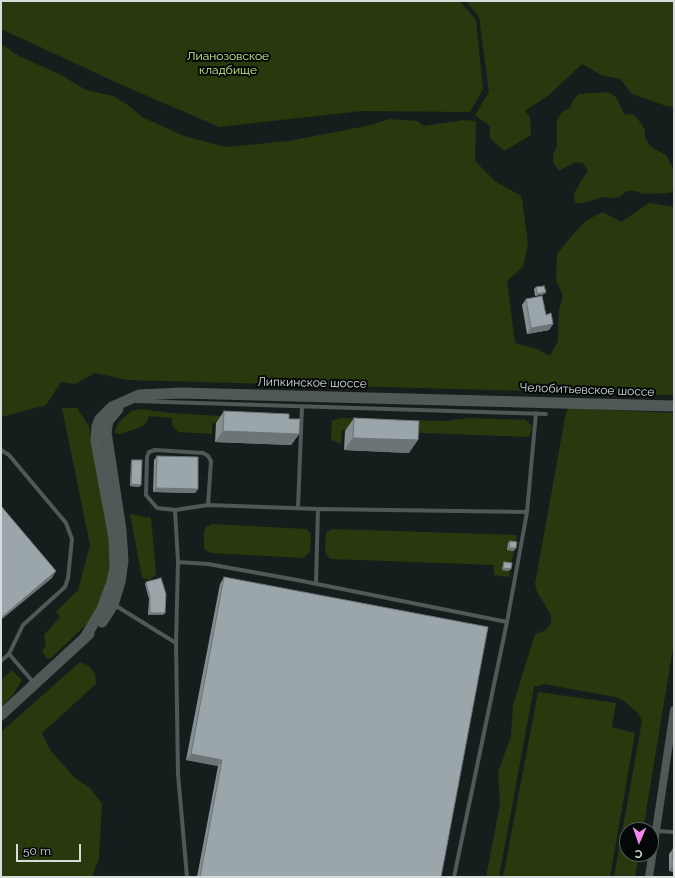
<!DOCTYPE html>
<html>
<head>
<meta charset="utf-8">
<style>
  body { margin:0 }
  #map { position:relative; width:675px; height:878px; overflow:hidden; background:#151e1d; font-family:Raleway,sans-serif }
  canvas { display:block }
  .frame { position:absolute; inset:0; border:2px solid #d6dddc; pointer-events:none }
  .north { position:absolute; left:619px; top:822px; width:40px; height:40px; box-sizing:border-box; background:#040707; border:1px solid #585d5c; border-radius:50%; rotate:182deg; font-size:11px; font-weight:700; line-height:16px; text-align:center; color:#d6dddc }
  .north::after { content:''; display:block; margin:auto; width:14px; height:18px; background:#f688ed; clip-path:polygon(50% 0,100% 100%,50% 72%,0 100%) }
  .scale { position:absolute; left:16px; top:844px; width:65px; height:18px; box-sizing:border-box; border:2px solid #d6dddc; border-top:0; padding-left:5px; font-size:12px; line-height:14px; white-space:nowrap; color:#d6dddc; -webkit-text-stroke:3px #040707; paint-order:stroke }
</style>
</head>
<body>
<div id="map">
<canvas width="675" height="878"></canvas>
<div class="frame"></div>
<div class="north">С</div>
<div class="scale">50 m</div>
</div>
<script>
const ctx = document.querySelector('canvas').getContext('2d');
ctx.lineJoin = 'round';
function fill(path, color) {
  ctx.fillStyle = color;
  ctx.fill(path, 'evenodd');
}
function poly(rows) {
  const path = new Path2D();
  for (const r of rows) {
    path.moveTo(r[0], r[1]);
    for (let i = 2; i < r.length; i += 2) path.lineTo(r[i], r[i + 1]);
  }
  return path;
}
function trace(path, color, width, dash) {
  ctx.strokeStyle = color;
  ctx.lineWidth = width;
  ctx.lineCap = dash ? 'butt' : 'round';
  ctx.setLineDash(dash || []);
  ctx.stroke(path);
}
function drawText(font, color, halo, rows, align = 'center') {
  ctx.font = font + ' Raleway,sans-serif';
  ctx.lineWidth = 4;
  ctx.setLineDash([]);
  ctx.textBaseline = 'middle';
  ctx.strokeStyle = halo;
  ctx.fillStyle = color;
  for (const [text, x, y, turn = 0] of rows) {
    ctx.save();
    ctx.translate(x, y);
    ctx.rotate((+turn || 0) * Math.PI / 180);
    ctx.textAlign = isNaN(turn) ? turn : align;
    if (halo) ctx.strokeText(text, 0, 0);
    ctx.fillText(text, 0, 0);
    ctx.restore();
  }
}
fill(poly([
  [1,1,460,1,476,20,483,89,470,112,362,111,219,127,122,85,1,29],
  [466,1,674,1,674,107,666,106,632,94,620,79,601,75,582,64,549,95,525,111,530,117,531,135,504,151,490,138,490,126,475,115,489,92,479,17],
  [1,44,19,56,61,75,86,90,113,96,128,105,142,117,184,136,226,147,289,141,371,125,389,119,417,121,424,126,464,120,476,121,475,161,496,182,520,195,522,199,528,244,523,267,507,281,515,343,537,349,550,356,558,341,559,310,563,296,556,280,557,254,574,233,587,220,603,212,621,222,649,203,674,207,674,395,127,380,95,373,75,384,61,382,46,405,1,417],
  [608,92,616,97,624,114,634,115,640,122,645,130,645,138,650,146,667,156,674,171,674,190,670,193,643,194,635,191,627,191,619,197,610,198,602,197,584,203,575,203,574,194,578,186,588,171,583,163,575,162,559,171,553,162,553,154,557,146,557,120,562,112,570,108,573,100,579,94],
  [62,408,77,408,89,426,111,546,109,579,92,619,51,658,47,659,42,651,46,646,44,635,60,617,56,612,78,590,90,545],
  [569,408,674,413,674,642,643,830,627,830,627,854,639,854,635,877,614,877,642,721,638,713,624,701,615,697,544,684,534,687,499,877,486,877,500,804,498,772,511,736,513,705,535,634,544,631,551,624,551,615,537,592,535,584,566,412],
  [140,409,171,413,219,416,229,419,212,424,212,434,178,432,172,425,172,418,149,416,147,422,143,426,121,434,115,433,117,425,123,418,132,411],
  [340,418,446,421,468,418,526,420,532,426,529,437,342,430,341,444,331,440,332,421],
  [130,514,151,518,156,574,150,580,142,578],
  [212,524,306,529,310,532,311,535,310,552,303,558,211,553,204,549,204,532,206,527],
  [332,529,517,535,515,544,508,543,507,550,514,551,511,564,503,564,502,570,510,572,509,577,494,575,494,565,331,559,328,557,325,551,326,533],
  [80,662,89,666,95,674,96,684,42,733,50,750,75,778,90,788,102,804,99,859,92,877,1,877,1,732],
  [12,670,22,680,13,695,1,707,1,680],
  [538,692,616,703,612,727,635,733,610,877,503,877]
]), '#28390d');
trace(poly([
  [134,401,546,414],
  [1,450,9,455,66,523,72,539,68,578,65,587,23,625,9,654,1,661],
  [298,508,302,407],
  [175,510,157,508,146,495,147,457,149,452,155,450,203,453,208,456,211,461,208,505],
  [527,512,536,413],
  [178,562,175,510,208,505,318,509,527,512,507,622],
  [316,583,318,509],
  [113,604,176,643],
  [9,654,34,683],
  [656,831,674,832],
  [187,877,178,774,176,643,178,562,208,564,297,580,507,622,454,877]
]), '#4e5958', 4);
trace(poly([
  [649,877,674,710]
]), '#4e5958', 8);
trace(poly([
  [102,622,113,605,120,582,123,561,121,530,106,432,108,421,118,409],
  [84,639,102,609,112,582,115,568,114,538,96,441,97,426,100,419,112,407,139,395,181,393,674,406],
  [1,715,89,634]
]), '#4e5958', 11);
fill(poly([
  [536,287,546,292,544,294,535,296,534,289],
  [526,299,546,315,553,324,549,330,527,334,522,305],
  [224,411,299,434,291,445,215,442,216,423],
  [354,418,409,453,344,450,345,431],
  [157,456,198,489,195,493,153,492,154,460],
  [132,460,141,485,139,487,130,486,131,462],
  [510,541,514,551,507,550,508,543],
  [504,562,509,571,502,570,503,564],
  [224,577,441,877,197,877,218,766,186,760,220,584],
  [146,582,163,615,148,615,149,599,145,584],
  [674,795,674,811,673,811],
  [673,849,674,849,674,872,669,871,669,854]
]), '#848f91');
fill(poly([
  [546,292,544,294,535,296,537,294],
  [553,324,549,330,527,334,531,328],
  [223,431,299,434,291,445,215,442],
  [353,438,418,440,409,453,344,450],
  [131,484,141,485,139,487,130,486],
  [156,488,198,489,195,493,153,492],
  [509,548,516,548,514,551,507,550],
  [503,568,511,569,509,571,502,570],
  [56,571,52,578,1,620,1,618],
  [150,613,165,613,163,615,148,615],
  [191,754,222,760,218,766,186,760],
  [672,866,674,867,674,872,669,871]
]), '#6c7476');
const building = poly([
  [544,286,546,292,537,294,536,287,544,286],
  [542,296,546,315,551,313,553,324,531,328,526,299,542,296],
  [224,411,289,414,289,419,300,419,299,434,223,431,224,411],
  [354,418,419,421,418,440,353,438,354,418],
  [157,456,198,457,198,489,156,488,157,456],
  [132,460,142,460,141,485,131,484,132,460],
  [1,506,56,571,1,618,1,506],
  [510,541,517,542,516,548,509,548,510,541],
  [504,562,512,563,511,569,503,568,504,562],
  [224,577,488,627,441,877,200,877,222,760,191,754,224,577],
  [161,578,166,594,165,613,150,613,150,597,146,582,161,578],
  [673,849,674,849,674,867,672,866,673,849]
]);
fill(building, '#9aa6a9');
trace(building, '#6c7476', 1);
drawText('12px', '#c8f48d', '#040707', [
  ["Лианозовское",228,56],
  ["кладбище",228,70]
]);
drawText('12px', '#d6dddc', '#040707', [
  ["Липкинское шоссе",312,383,1],
  ["Челобитьевское шоссе",587,390,2]
]);
</script>
</body>
</html>
